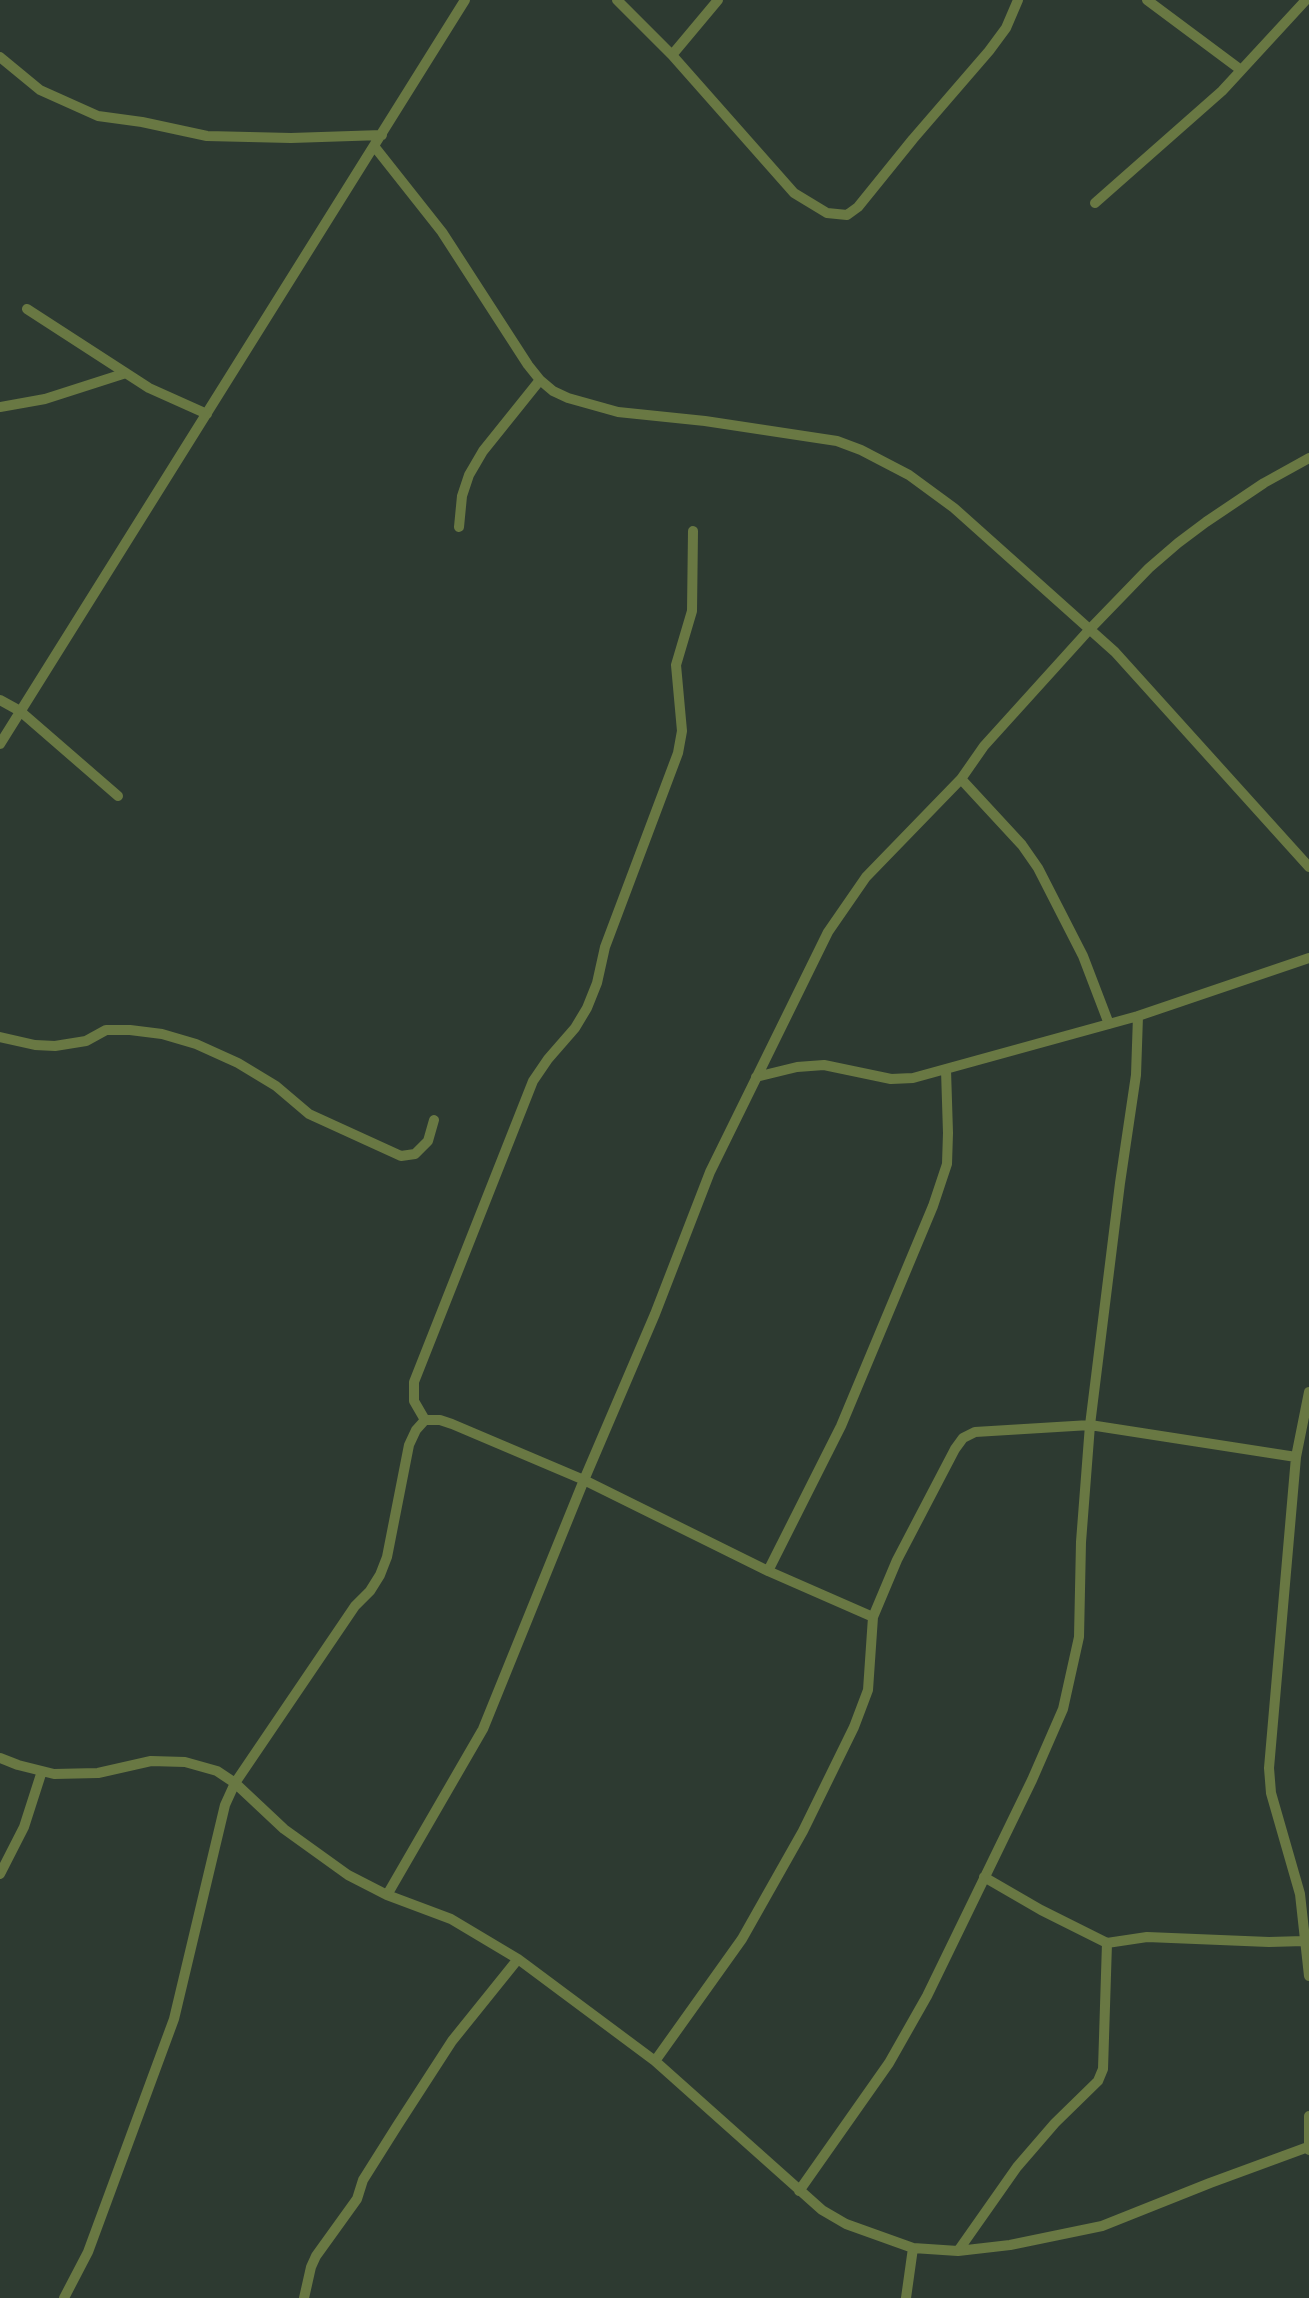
<!DOCTYPE html>
<html>
<head>
<meta charset="utf-8">
<style>
  body { margin:0 }
  canvas { display:block; background:#2d3a31 }
</style>
</head>
<body>
<canvas width="1309" height="2298"></canvas>
<script>
const ctx = document.querySelector('canvas').getContext('2d');
ctx.lineJoin = 'round';
function poly(rows) {
  const path = new Path2D();
  for (const r of rows) {
    path.moveTo(r[0], r[1]);
    for (let i = 2; i < r.length; i += 2) path.lineTo(r[i], r[i + 1]);
  }
  return path;
}
function trace(path, color, width, dash) {
  ctx.strokeStyle = color;
  ctx.lineWidth = width;
  ctx.lineCap = dash ? 'butt' : 'round';
  ctx.setLineDash(dash || []);
  ctx.stroke(path);
}
trace(poly([
  [617,0,672,55,794,193,827,213,847,215,858,207,913,139,989,51,1006,28,1018,0],
  [1147,0,1241,70],
  [672,55,718,0],
  [0,57,40,90,98,116,142,122,207,136,291,138,382,135],
  [374,146,442,232,528,365,540,380,553,391,568,398,618,412,705,421,837,441,861,450,909,475,954,508,1115,652,1309,867],
  [1095,203,1222,91,1306,0],
  [27,309,149,388,207,414],
  [0,407,45,399,126,373],
  [459,527,462,496,469,475,483,451,540,380],
  [0,700,20,711,118,796],
  [0,744,465,0],
  [961,779,1022,845,1038,868,1083,956,1109,1024],
  [0,1037,35,1045,55,1046,86,1041,106,1030,130,1030,162,1034,196,1044,238,1063,276,1086,309,1114,401,1156,415,1154,428,1141,434,1120],
  [756,1077,797,1067,824,1065,891,1079,913,1078,1138,1016,1309,958],
  [1309,1392,1296,1457,1269,1768,1271,1793,1300,1894,1309,1976],
  [425,1420,414,1401,414,1382,533,1081,548,1059,575,1028,587,1008,597,983,605,947,678,753,682,731,676,665,692,611,693,531],
  [768,1571,841,1426,933,1206,947,1164,948,1133,946,1070],
  [0,1758,18,1765,54,1774,98,1773,151,1761,185,1762,217,1771,235,1783,284,1829,348,1875,387,1895,451,1919,518,1959,655,2061,822,2210,846,2224,913,2248,958,2251,1010,2245,1102,2226,1210,2183,1308,2147],
  [0,1874,24,1827,42,1771],
  [984,1877,1041,1910,1107,1943,1147,1937,1269,1942,1304,1941],
  [387,1895,483,1729,584,1480,655,1314,710,1172,828,932,866,877,961,779,984,746,1089,630,1149,568,1178,543,1206,522,1264,483,1309,458],
  [655,2061,742,1939,803,1831,854,1727,868,1690,873,1617,897,1560,955,1449,963,1438,975,1432,1090,1425,1296,1457],
  [1309,2116,1309,2150],
  [799,2191,889,2063,927,1996,1032,1780,1063,1709,1079,1637,1081,1542,1090,1425,1120,1183,1136,1075,1138,1016],
  [958,2251,1017,2167,1055,2123,1098,2081,1103,2069,1107,1943],
  [64,2298,88,2252,174,2019,225,1805,235,1783,355,1606,370,1591,380,1575,387,1557,409,1445,416,1430,425,1420,440,1420,452,1424,584,1480,768,1571,873,1617],
  [304,2298,311,2267,316,2256,357,2199,363,2180,397,2126,452,2041,518,1959],
  [906,2298,913,2248]
]), '#697843', 10);
</script>
</body>
</html>
